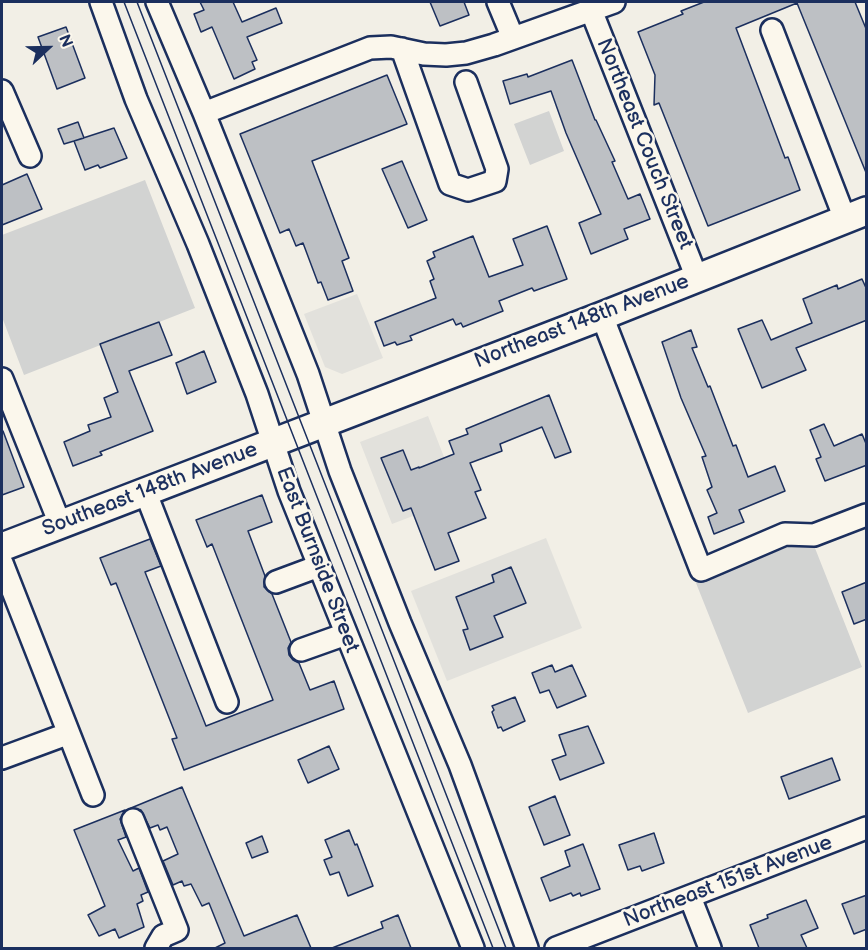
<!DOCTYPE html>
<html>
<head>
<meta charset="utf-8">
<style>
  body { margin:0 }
  #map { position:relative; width:868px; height:950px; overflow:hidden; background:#f2efe6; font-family:"Balsamiq Sans",sans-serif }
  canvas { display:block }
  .frame { position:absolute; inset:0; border:3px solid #1b2f5e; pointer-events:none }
  .north { position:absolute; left:18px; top:18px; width:60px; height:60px; -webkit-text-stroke:4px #fbf7ec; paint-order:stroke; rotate:68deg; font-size:16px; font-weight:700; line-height:24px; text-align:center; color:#1b2f5e }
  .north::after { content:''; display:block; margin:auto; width:21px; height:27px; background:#1b2f5e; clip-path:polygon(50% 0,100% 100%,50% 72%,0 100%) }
</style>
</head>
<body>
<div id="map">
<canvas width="868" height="950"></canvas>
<div class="frame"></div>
<div class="north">N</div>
</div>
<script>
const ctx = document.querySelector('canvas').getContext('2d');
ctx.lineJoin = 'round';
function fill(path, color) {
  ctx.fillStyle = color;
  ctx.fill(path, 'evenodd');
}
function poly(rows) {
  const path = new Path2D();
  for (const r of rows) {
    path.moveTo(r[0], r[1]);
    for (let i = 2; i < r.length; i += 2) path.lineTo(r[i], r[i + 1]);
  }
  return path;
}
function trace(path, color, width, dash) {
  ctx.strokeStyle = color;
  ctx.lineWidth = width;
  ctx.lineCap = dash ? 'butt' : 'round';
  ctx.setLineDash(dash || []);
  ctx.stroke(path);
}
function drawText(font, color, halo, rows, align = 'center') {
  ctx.font = font + ' "Balsamiq Sans",sans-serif';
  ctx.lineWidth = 5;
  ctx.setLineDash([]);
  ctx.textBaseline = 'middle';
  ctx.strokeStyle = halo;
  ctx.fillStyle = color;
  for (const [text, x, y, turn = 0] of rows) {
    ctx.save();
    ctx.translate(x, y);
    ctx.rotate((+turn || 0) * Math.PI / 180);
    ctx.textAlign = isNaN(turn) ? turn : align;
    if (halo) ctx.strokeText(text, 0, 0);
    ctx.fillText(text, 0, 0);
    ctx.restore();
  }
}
fill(poly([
  [357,294,383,358,342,374,325,367,304,314],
  [428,416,460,498,392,524,360,442],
  [546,538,582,628,447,681,411,591]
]), '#e2e1dc');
fill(poly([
  [549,111,564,151,530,165,514,124],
  [145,180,195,308,24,375,2,317,2,235],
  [811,538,862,667,748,713,696,583]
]), '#d2d3d2');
const building = poly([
  [200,2,233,2,242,22,276,8,282,23,247,37,257,60,252,62,255,69,234,79,212,27,201,32,194,14,204,10,200,2],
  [430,2,464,2,469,15,440,26,430,2],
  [704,2,855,2,867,31,867,175,797,3,736,28,785,158,788,157,800,190,708,226,659,103,654,105,655,75,638,32,683,14,681,11,704,2],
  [66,27,85,78,57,89,38,37,66,27],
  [572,60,595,120,596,120,615,161,612,162,628,199,640,194,650,219,624,229,628,239,591,254,579,223,601,214,566,133,551,91,510,104,503,81,527,74,528,77,572,60],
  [387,75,407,124,312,161,349,258,342,261,353,291,328,300,321,282,318,283,303,243,296,246,289,229,280,233,240,134,387,75],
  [78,122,84,138,64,144,58,129,78,122],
  [114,128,127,158,100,168,98,165,85,170,74,141,114,128],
  [402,161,427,220,408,228,382,169,402,161],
  [27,174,42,209,2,225,2,185,27,174],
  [547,226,567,279,534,291,532,288,499,301,503,311,463,327,461,323,456,325,453,319,410,336,412,340,397,345,395,342,384,346,375,322,436,298,430,281,434,279,427,261,435,257,433,252,473,236,489,277,523,265,513,239,547,226],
  [862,279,867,290,867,320,796,348,806,370,762,388,738,329,762,320,771,340,812,323,803,299,837,285,838,289,862,279],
  [159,322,172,355,129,371,153,431,100,452,102,455,73,466,64,442,90,431,88,425,111,417,104,398,118,392,100,344,159,322],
  [691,330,697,347,692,348,708,387,710,386,733,446,736,445,748,477,775,466,785,491,739,510,744,522,714,534,708,517,717,513,707,490,712,487,702,457,706,456,681,398,662,342,691,330],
  [204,351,216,382,187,394,176,363,204,351],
  [549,395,571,452,555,458,542,427,500,444,502,451,470,463,481,490,475,492,486,518,448,533,459,561,435,570,411,508,403,511,381,458,403,450,411,470,419,467,419,468,454,454,449,441,468,434,466,429,549,395],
  [824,424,834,446,862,434,867,446,867,465,825,481,816,459,821,457,810,430,824,424],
  [3,431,24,487,2,495,2,432,3,431],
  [262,495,272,522,248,531,265,576,264,587,272,594,291,642,288,648,289,655,293,660,299,663,310,690,334,681,344,709,184,770,172,739,177,738,116,583,111,585,100,558,150,539,161,566,145,572,206,726,273,700,212,544,207,547,196,520,262,495],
  [511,567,526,603,494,616,503,637,470,650,463,630,468,629,456,597,494,582,492,575,511,567],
  [867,582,867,619,854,624,842,592,867,582],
  [552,665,555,672,572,665,586,696,557,708,549,690,540,693,532,673,552,665],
  [515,697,525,721,503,731,501,727,498,728,492,712,494,710,492,706,515,697],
  [588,726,604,763,560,780,552,760,566,755,559,735,588,726],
  [329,746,339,769,308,783,298,760,329,746],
  [832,758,840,780,789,799,781,777,832,758],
  [182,787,244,936,297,915,311,948,215,948,225,943,209,903,202,906,191,884,184,886,182,881,173,885,163,861,178,854,167,827,160,830,158,825,150,828,141,810,131,808,182,787],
  [555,796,570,835,544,845,529,807,555,796],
  [125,810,120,819,126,837,118,840,133,871,139,868,148,892,141,895,143,901,137,904,144,927,119,938,115,929,99,936,88,915,105,906,74,830,125,810],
  [349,830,355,845,357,844,373,886,348,896,339,872,330,875,324,860,332,857,325,840,349,830],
  [654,833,664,863,642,871,640,866,628,870,619,845,654,833],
  [262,836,268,852,252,858,246,843,262,836],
  [583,844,600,889,581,896,580,893,573,896,571,893,550,901,541,878,570,866,565,851,583,844],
  [867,895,867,929,854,934,842,904,867,895],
  [806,900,818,928,801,935,807,948,759,948,750,925,768,918,767,915,806,900],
  [398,915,411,948,332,948,383,928,381,922,398,915]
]);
fill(building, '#bdc0c4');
trace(building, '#1b2f5e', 1.5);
const minor = poly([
  [101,2,136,99,198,244,257,394,289,491,473,948],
  [157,2,204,113,308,374,340,471,400,623,460,765,527,948],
  [498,2,513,38],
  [591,10,697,278],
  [772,30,845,219],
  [402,49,450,184,468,190,495,181,497,169,466,82],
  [2,91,30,156],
  [204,113,370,48,391,47,424,54,446,55,466,53,494,45,614,2],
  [602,316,701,570,785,534,814,535,866,515],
  [2,379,60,524],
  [145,491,227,702],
  [2,563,93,795],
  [276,582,319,566],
  [301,650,346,634],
  [2,758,67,734],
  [133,820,177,930,163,936,156,948],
  [690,897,710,948],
  [556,948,866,828]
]);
const major = poly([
  [2,547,602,316,866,211]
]);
trace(minor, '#1b2f5e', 26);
trace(major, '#1b2f5e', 32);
trace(minor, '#fbf7ec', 21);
trace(major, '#fbf7ec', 27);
trace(poly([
  [124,2,493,948],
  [137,2,506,948]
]), '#1b2f5e', 1.5);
drawText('21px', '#1b2f5e', '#fbf7ec', [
  ["Northeast Couch Street",644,144,68],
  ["Northeast 148th Avenue",582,322,-21],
  ["Southeast 148th Avenue",150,490,-21],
  ["East Burnside Street",317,560,69],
  ["Northeast 151st Avenue",728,882,-21]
]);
</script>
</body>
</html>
